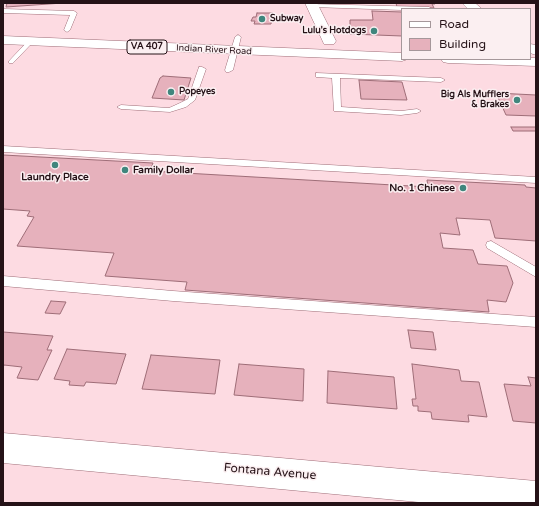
<!DOCTYPE html>
<html>
<head>
<meta charset="utf-8">
<style>
  body { margin:0 }
  #map { position:relative; width:539px; height:506px; overflow:hidden; background:#fddbe2; font-family:"Varela Round",sans-serif }
  canvas { display:block }
  .frame { position:absolute; inset:0; border:4px solid #251217; pointer-events:none }
  .legend { position:absolute; left:401px; top:8px; width:130px; height:52px; box-sizing:border-box; background:#fbeff1; border:1px solid #a5979a; margin:0; padding:5px 7px; list-style:none; font-size:12px; color:#251217 }
  .legend li { display:flex; align-items:center; gap:8px; height:20px }
  .legend b { width:20px; border:1px solid #a5979a }
</style>
</head>
<body>
<div id="map">
<canvas width="539" height="506"></canvas>
<div class="frame"></div>
<ul class="legend">
<li><b style="height:5px;background:#fff"></b>Road</li>
<li><b style="height:11px;background:#e6b1bc"></b>Building</li>
</ul>
</div>
<script>
const ctx = document.querySelector('canvas').getContext('2d');
ctx.lineJoin = 'round';
function fill(path, color) {
  ctx.fillStyle = color;
  ctx.fill(path, 'evenodd');
}
function poly(rows) {
  const path = new Path2D();
  for (const r of rows) {
    path.moveTo(r[0], r[1]);
    for (let i = 2; i < r.length; i += 2) path.lineTo(r[i], r[i + 1]);
  }
  return path;
}
function trace(path, color, width, dash) {
  ctx.strokeStyle = color;
  ctx.lineWidth = width;
  ctx.lineCap = dash ? 'butt' : 'round';
  ctx.setLineDash(dash || []);
  ctx.stroke(path);
}
function drawText(font, color, halo, rows, align = 'center') {
  ctx.font = font + ' "Varela Round",sans-serif';
  ctx.lineWidth = 3;
  ctx.setLineDash([]);
  ctx.textBaseline = 'middle';
  ctx.strokeStyle = halo;
  ctx.fillStyle = color;
  for (const [text, x, y, turn = 0] of rows) {
    ctx.save();
    ctx.translate(x, y);
    ctx.rotate((+turn || 0) * Math.PI / 180);
    ctx.textAlign = isNaN(turn) ? turn : align;
    if (halo) ctx.strokeText(text, 0, 0);
    ctx.fillText(text, 0, 0);
    ctx.restore();
  }
}
const building = poly([
  [7,3,63,3,6,7,7,3],
  [396,3,435,3,435,4,432,4,434,8,397,7,396,3],
  [372,11,402,12,402,36,350,34,350,20,373,20,372,11],
  [257,13,273,13,271,24,254,24,255,21,251,21,253,17,256,17,257,13],
  [163,76,191,78,184,100,152,98,160,78,163,76],
  [359,80,402,82,407,100,361,99,359,80],
  [496,93,536,95,536,116,506,115,496,93],
  [511,127,536,127,536,131,513,131,511,127],
  [3,155,153,163,150,171,428,187,427,180,525,185,526,187,536,188,536,241,495,238,490,220,456,218,460,235,440,233,443,248,473,250,478,264,507,266,513,283,506,302,487,300,489,312,185,290,187,282,105,276,114,253,17,246,34,217,27,216,30,211,3,209,3,155],
  [51,301,66,302,60,314,45,313,51,301],
  [408,330,433,332,436,350,411,348,408,330],
  [3,332,53,336,47,350,52,350,38,380,17,378,22,367,4,365,3,368,3,332],
  [67,349,126,354,116,384,86,382,84,386,69,385,70,381,54,379,67,349],
  [151,355,220,360,215,394,142,389,151,355],
  [239,364,304,369,303,401,234,395,239,364],
  [412,364,459,370,461,381,479,382,487,417,468,415,469,422,432,419,431,412,418,411,418,406,413,406,412,399,416,399,412,364],
  [328,371,394,377,397,409,327,403,328,371],
  [528,377,536,378,536,423,513,421,504,384,531,386,528,377]
]);
fill(building, '#e6b1bc');
trace(building, '#9e6d77', 1);
const service = poly([
  [310,4,429,7,432,9,402,10,312,7,309,5,310,4],
  [3,9,74,11,77,13,70,30,67,32,64,30,70,15,3,13,3,9],
  [238,35,241,37,233,70,229,72,226,72,225,70,235,37,238,35],
  [28,41,33,42,13,63,9,63,9,61,28,41],
  [199,67,202,67,206,69,195,100,186,107,170,112,121,109,117,107,121,105,169,108,180,103,188,99,199,67],
  [316,73,441,78,445,80,441,82,340,78,341,107,401,111,417,109,421,111,417,113,401,115,334,111,332,78,316,77,316,73],
  [3,146,536,177,536,183,3,152,3,146],
  [491,241,536,267,536,277,487,248,486,245,487,242,491,241],
  [3,276,173,291,536,317,536,327,173,301,3,286,3,276]
]);
const minor = poly([
  [305,3,317,3,336,41,334,44,324,44,305,3],
  [462,3,475,3,482,9,468,9,462,3],
  [3,433,536,481,536,503,429,503,3,463,3,433]
]);
const tertiary = poly([
  [530,44,536,45,536,55,530,53,530,44]
]);
const primary = poly([
  [3,36,402,53,402,59,408,59,402,61,3,44,3,36],
  [530,58,536,58,536,66,448,63,443,62,441,59,530,59,530,58]
]);
trace(service, '#9f6e78', 1);
trace(minor, '#9f6e78', 1);
trace(tertiary, '#9f6e78', 1);
trace(primary, '#9f6e78', 1);
fill(service, '#fff');
fill(minor, '#fff');
fill(tertiary, '#fff');
fill(primary, '#fff');
for (const [x, y, r, color] of [
  [262,19,4,"#40867d"],
  [374,31,4,"#40867d"],
  [171,92,4,"#40867d"],
  [517,100,4,"#40867d"],
  [55,165,4,"#40867d"],
  [125,170,4,"#40867d"],
  [463,188,4,"#40867d"]
]) {
  const dot = new Path2D();
  dot.arc(x, y, r, 0, 2 * Math.PI);
  ctx.fillStyle = color;
  ctx.fill(dot);
  trace(dot, '#fbeff1', 1.5);
}
drawText('bold 9px', '#251217', '#fbeff1', [
  ["Subway",270,19],
  ["Lulu's Hotdogs",366,31,"right"],
  ["Popeyes",179,92],
  ["Big Als Mufflers",509,95,"right"],
  ["& Brakes",509,105,"right"]
], 'left');
for (const [x, y, w] of [
  [147,47,40]
]) {
  const box = new Path2D();
  box.roundRect(x - w / 2, y - 7, w, 14, 3);
  ctx.fillStyle = '#fbeff1';
  ctx.fill(box);
  trace(box, '#251217', 1);
}
drawText('bold 9px', '#251217', null, [
  ["VA 407",147,47]
]);
drawText('9px', '#251217', '#fbeff1', [
  ["Indian River Road",214,50,3]
]);
drawText('bold 10px', '#251217', '#fbeff1', [
  ["Family Dollar",133,170],
  ["Laundry Place",55,177,"center"],
  ["No. 1 Chinese",455,188,"right"]
], 'left');
drawText('12px', '#251217', '#fbeff1', [
  ["Fontana Avenue",270,472,5]
]);
</script>
</body>
</html>
